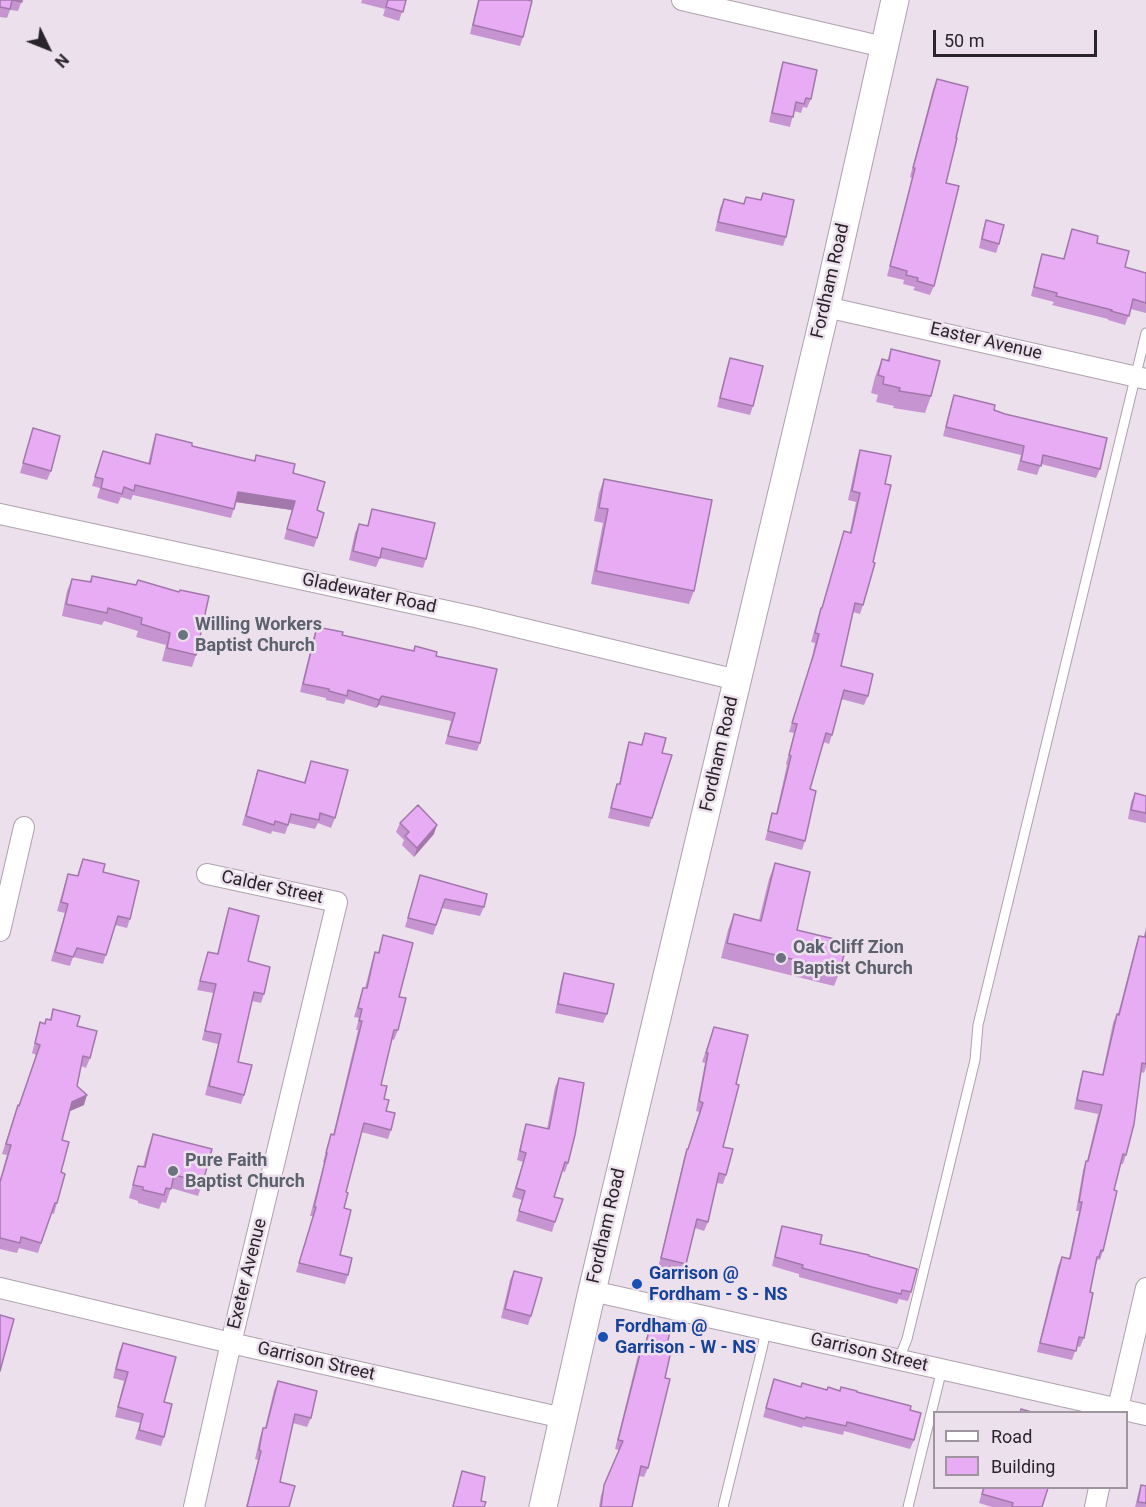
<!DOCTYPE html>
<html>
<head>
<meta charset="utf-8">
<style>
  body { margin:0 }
  #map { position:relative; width:1146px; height:1507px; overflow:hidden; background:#ede0ed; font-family:Roboto,sans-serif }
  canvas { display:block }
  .legend { position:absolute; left:933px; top:1411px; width:195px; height:78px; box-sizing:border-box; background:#ede0ed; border:2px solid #9f959f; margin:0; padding:8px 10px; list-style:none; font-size:18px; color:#2a252a }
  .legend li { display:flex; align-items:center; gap:12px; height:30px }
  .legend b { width:30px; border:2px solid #9f959f }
  .north { position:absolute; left:18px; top:18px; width:60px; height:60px; -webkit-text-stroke:4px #ede0ed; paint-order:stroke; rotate:133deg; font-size:16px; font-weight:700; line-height:24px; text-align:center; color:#2a252a }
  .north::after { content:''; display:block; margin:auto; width:21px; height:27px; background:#2a252a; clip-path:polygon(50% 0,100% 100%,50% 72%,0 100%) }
  .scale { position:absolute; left:933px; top:30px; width:164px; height:27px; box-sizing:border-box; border:3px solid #2a252a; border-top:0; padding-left:8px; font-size:18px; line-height:21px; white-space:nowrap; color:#2a252a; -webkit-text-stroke:4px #ede0ed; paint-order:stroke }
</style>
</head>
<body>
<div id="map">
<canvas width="1146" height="1507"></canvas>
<ul class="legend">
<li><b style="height:8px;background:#fff"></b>Road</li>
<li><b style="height:16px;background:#e7acf4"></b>Building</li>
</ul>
<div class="north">N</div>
<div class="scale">50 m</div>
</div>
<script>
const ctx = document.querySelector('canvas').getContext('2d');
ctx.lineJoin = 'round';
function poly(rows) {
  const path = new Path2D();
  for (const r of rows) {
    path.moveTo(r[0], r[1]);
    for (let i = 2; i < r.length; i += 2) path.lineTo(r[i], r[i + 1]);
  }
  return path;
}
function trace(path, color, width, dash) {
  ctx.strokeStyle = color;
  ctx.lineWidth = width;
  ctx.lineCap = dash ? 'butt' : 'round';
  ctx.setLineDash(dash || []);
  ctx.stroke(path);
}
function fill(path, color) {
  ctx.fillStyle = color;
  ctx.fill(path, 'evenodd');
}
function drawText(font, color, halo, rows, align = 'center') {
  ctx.font = font + ' Roboto,sans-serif';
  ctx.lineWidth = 5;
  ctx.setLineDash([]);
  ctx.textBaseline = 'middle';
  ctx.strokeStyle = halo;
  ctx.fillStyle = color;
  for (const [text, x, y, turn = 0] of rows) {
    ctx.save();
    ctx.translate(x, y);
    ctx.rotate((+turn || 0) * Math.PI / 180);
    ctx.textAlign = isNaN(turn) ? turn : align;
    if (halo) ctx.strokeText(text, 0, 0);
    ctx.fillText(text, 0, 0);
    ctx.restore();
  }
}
const lane = poly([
  [899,1359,907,1339,975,1060,978,1025,1146,333],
  [723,1507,762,1349,766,1330],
  [908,1507,942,1369]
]);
const street = poly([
  [682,0,884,47],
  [826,307,1146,379],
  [0,514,475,617,737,680],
  [0,931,24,827],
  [0,1288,231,1343,563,1418],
  [592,1291,1146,1415],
  [1117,1412,1146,1288],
  [194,1507,231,1343,337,902,207,874],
  [1095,1507,1099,1488]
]);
const secondary = poly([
  [543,1507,592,1291,826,307,895,0]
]);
trace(lane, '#aea1ae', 11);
trace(street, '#aea1ae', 22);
trace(secondary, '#aea1ae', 29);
trace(lane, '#fff', 9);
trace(street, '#fff', 20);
trace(secondary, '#fff', 27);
fill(poly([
  [0,0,22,0,18,11,10,10,7,18,0,17],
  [362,0,406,0,399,21,383,16,385,9,361,3],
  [478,0,528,0,523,37,520,46,470,34],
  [783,62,811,99,807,108,803,107,801,113,794,111,790,127,769,122,780,71],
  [937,79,956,138,946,183,934,286,930,295,913,290,915,287,903,284,904,280,887,276,912,178,910,177,933,89],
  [763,193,786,237,783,246,715,231,720,208,724,199,743,204,746,197,760,200],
  [986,220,999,244,996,253,979,248,983,229],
  [1072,229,1097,243,1125,267,1146,273,1146,313,1131,309,1125,325,1108,320,1108,319,1052,305,1054,302,1031,296,1039,263,1042,254,1063,259],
  [891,349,931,396,925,413,893,408,894,406,876,402,878,395,871,393,875,377,882,359,887,361],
  [730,358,753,406,750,415,717,407,727,367],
  [954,395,994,410,1100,469,1096,478,1041,464,1037,475,1017,470,1021,455,943,436,951,404],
  [33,428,51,471,47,480,20,473],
  [156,434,192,446,254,461,256,455,293,473,317,510,317,538,314,547,284,539,292,510,236,502,231,518,133,495,131,500,121,497,118,504,97,498,100,488,92,486,103,451,148,464,153,443],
  [860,450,863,605,860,614,853,612,841,666,868,696,864,705,841,699,832,735,829,744,823,742,810,789,805,841,802,850,765,840,772,813,776,814,787,765,786,764,794,733,789,732,811,662,815,643,811,642,818,617,821,608,822,608,844,531,850,532,856,502,848,500,857,459],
  [604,479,694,591,689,604,591,584,603,523,594,521,599,493],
  [372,509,426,559,423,568,380,558,376,567,349,560,355,533,359,524,367,526],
  [92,576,136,585,196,655,192,667,162,661,166,645,136,637,138,631,104,621,102,625,62,616,67,591,72,579,89,582],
  [317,627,342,635,413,651,415,646,436,656,480,743,477,751,445,744,451,721,379,705,376,708,346,699,344,704,326,700,326,698,300,692,314,635],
  [645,733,662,753,652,818,649,827,608,818,614,793,617,784,619,784,626,751,629,742,641,745],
  [311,761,335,818,331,828,318,823,315,829,289,823,285,834,272,831,271,834,242,825,258,770,304,782],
  [1135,793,1146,796,1146,823,1128,819,1131,802],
  [400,823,434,834,414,857,402,845,404,840,396,832],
  [83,859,103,872,130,919,127,928,115,925,103,964,73,957,70,966,51,961,65,913,57,911,65,883,68,874,77,876],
  [775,863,797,930,840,971,834,986,721,958,728,930,734,914,759,920,769,879],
  [420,875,484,907,480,916,442,908,433,935,405,927],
  [229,908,248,961,264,994,261,1003,252,1001,238,1062,244,1095,241,1104,205,1095,218,1044,202,1040,213,993,197,990,208,952,217,954,226,917],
  [1146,927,1146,1067,1144,1073,1141,1072,1126,1155,1123,1164,1121,1164,1114,1190,1103,1251,1100,1260,1098,1259,1095,1267,1090,1292,1084,1338,1080,1347,1077,1346,1072,1360,1037,1352,1058,1266,1062,1257,1069,1258,1079,1211,1076,1211,1083,1170,1086,1161,1087,1161,1098,1114,1074,1109,1080,1080,1083,1071,1102,1075,1113,1023,1117,1014,1118,1014,1136,945,1139,936,1144,937],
  [383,935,399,997,398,1030,394,1040,392,1039,381,1085,386,1111,391,1130,388,1139,361,1132,346,1192,340,1255,348,1275,345,1284,296,1272,313,1216,310,1216,324,1163,323,1162,331,1134,333,1135,358,1030,356,1030,359,1018,354,1017,360,997,363,988,365,988,372,961,375,952,378,953],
  [564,973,607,1014,603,1023,555,1013,561,982],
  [53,1009,77,1026,90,1058,86,1068,81,1066,77,1086,84,1105,70,1111,62,1140,61,1172,57,1203,54,1214,51,1213,38,1253,19,1248,17,1253,0,1249,0,1180,7,1155,2,1154,14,1116,18,1105,19,1106,36,1055,32,1053,37,1033,40,1022,45,1024,46,1019,50,1020],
  [714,1027,736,1084,723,1147,726,1175,723,1184,717,1183,708,1222,704,1231,695,1228,686,1264,683,1273,658,1268,684,1158,687,1149,688,1149,699,1112,696,1111,705,1063,702,1062],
  [559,1078,568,1163,565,1172,562,1171,554,1197,555,1222,552,1232,516,1221,522,1200,512,1197,523,1162,517,1160,523,1133,526,1124,547,1129,555,1087],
  [153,1134,203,1182,198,1196,171,1188,166,1203,162,1202,159,1209,138,1203,138,1201,129,1198,138,1166,143,1167,148,1148],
  [782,1226,820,1244,869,1256,911,1292,908,1301,899,1299,897,1304,869,1296,799,1277,799,1274,772,1266,779,1236],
  [514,1271,531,1316,528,1325,501,1318,510,1280],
  [650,1327,666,1350,665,1378,648,1468,644,1477,639,1476,632,1507,599,1507,601,1495,619,1450,615,1449,638,1355,642,1346,644,1346],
  [123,1343,164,1402,164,1437,161,1446,135,1439,140,1423,115,1417,124,1381,113,1378,119,1352],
  [774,1379,801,1387,840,1390,841,1387,910,1410,914,1440,910,1449,844,1431,843,1435,803,1426,802,1428,763,1417],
  [278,1381,311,1418,307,1427,293,1423,280,1482,289,1507,246,1507,258,1460,255,1459,260,1437,263,1428,265,1428,274,1390],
  [462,1471,481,1501,484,1507,452,1507],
  [1141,1485,1146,1486,1146,1507,1135,1507,1138,1494],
  [983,1488,1048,1488,1042,1507,992,1507,979,1503]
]), '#c794d2');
fill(poly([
  [238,492,295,501,292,510,235,502],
  [382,696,379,705,376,708,379,700],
  [437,825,434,834,414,857,417,848],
  [87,1095,84,1105,68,1112,72,1102]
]), '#a278ab');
const building = poly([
  [0,0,22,0,22,2,12,0,10,9,0,7,0,0],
  [388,0,406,0,403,12,386,7,388,0],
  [479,0,528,0,532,1,523,37,473,25,479,0],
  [783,62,817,70,811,99,806,98,804,104,796,102,793,117,772,113,783,62],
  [937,79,968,87,956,138,957,138,946,183,959,186,934,286,917,281,918,278,906,275,907,271,890,266,915,168,913,168,937,79],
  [763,193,794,200,786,237,718,222,724,199,744,204,746,197,761,200,763,193],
  [986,220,1004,225,999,244,982,239,986,220],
  [1072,229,1098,236,1097,243,1129,251,1125,267,1146,273,1146,303,1133,299,1129,316,1111,311,1112,310,1056,296,1057,293,1034,287,1042,254,1064,259,1072,229],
  [891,349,940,361,931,396,899,391,900,388,883,384,884,377,878,375,882,359,889,361,891,349],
  [730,358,763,366,753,406,720,398,730,358],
  [954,395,995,405,994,410,1005,414,1107,438,1100,469,1043,455,1041,466,1021,461,1024,446,946,427,954,395],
  [33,428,60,436,51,471,23,463,33,428],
  [156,434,192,443,192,446,255,461,256,455,295,464,293,473,325,482,317,510,324,513,317,538,287,529,295,501,238,492,234,509,135,485,134,491,124,487,122,494,101,488,103,479,95,477,103,451,150,464,156,434],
  [860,450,891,456,885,484,891,485,873,562,875,563,863,605,855,603,841,666,873,674,868,696,844,690,832,735,826,733,810,789,816,791,805,841,768,831,772,813,777,814,791,756,789,755,797,724,792,723,814,653,819,634,815,633,821,608,822,608,844,531,851,533,860,493,852,491,860,450],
  [604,479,712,500,694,591,596,571,608,509,599,508,604,479],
  [372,509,435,523,426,559,382,548,380,558,353,551,359,524,368,526,372,509],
  [92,576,136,585,138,580,179,592,180,590,209,596,196,655,167,648,170,633,141,624,142,618,108,608,107,613,66,604,72,579,91,582,92,576],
  [317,627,343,632,342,635,414,651,415,646,437,652,436,656,497,669,480,743,448,736,455,713,382,696,379,700,348,690,347,696,329,691,329,689,303,684,317,627],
  [645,733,666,738,662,753,672,755,652,818,611,808,617,784,620,784,629,742,642,745,645,733],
  [311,761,348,770,335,818,320,813,319,820,291,814,288,825,275,821,274,825,246,816,258,770,305,783,311,761],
  [1135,793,1146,796,1146,813,1131,810,1135,793],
  [418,805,437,825,417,848,405,836,409,832,400,823,418,805],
  [83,859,105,864,103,872,139,881,130,919,118,916,106,955,77,948,73,957,55,952,68,904,61,902,68,874,78,876,83,859],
  [775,863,810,872,797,930,847,942,840,971,727,943,734,914,761,921,775,863],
  [420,875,487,894,484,907,445,899,436,925,408,918,420,875],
  [229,908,259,916,248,961,270,967,264,994,254,992,238,1062,252,1065,244,1095,209,1086,221,1034,205,1031,216,984,200,981,208,952,218,954,229,908],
  [1146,932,1146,1064,1142,1063,1134,1124,1126,1155,1123,1154,1114,1190,1117,1191,1103,1251,1101,1250,1099,1257,1097,1257,1090,1292,1093,1293,1084,1338,1079,1337,1076,1351,1040,1343,1062,1257,1070,1259,1082,1202,1079,1202,1086,1161,1088,1161,1102,1105,1077,1100,1083,1071,1103,1075,1117,1014,1119,1015,1139,936,1145,937,1146,932],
  [383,935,413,943,399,997,406,998,398,1030,394,1030,381,1085,387,1086,384,1099,389,1100,386,1111,395,1113,391,1130,364,1123,346,1192,348,1193,344,1208,351,1210,340,1255,352,1258,348,1275,299,1263,316,1207,314,1207,327,1153,326,1153,331,1134,334,1135,362,1021,359,1021,362,1009,358,1008,363,988,367,988,375,952,379,953,383,935],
  [564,973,614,984,607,1014,558,1004,564,973],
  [53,1009,80,1016,77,1026,97,1031,90,1058,83,1056,77,1086,87,1095,72,1102,62,1140,69,1142,61,1172,65,1174,57,1203,55,1203,41,1243,21,1237,20,1243,0,1238,0,1182,11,1145,6,1144,18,1105,19,1106,40,1045,35,1043,40,1022,45,1024,46,1019,51,1020,53,1009],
  [714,1027,748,1035,736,1084,739,1085,723,1147,733,1149,726,1175,719,1173,708,1222,697,1219,686,1264,661,1258,687,1149,688,1149,703,1103,699,1101,708,1053,706,1053,714,1027],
  [559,1078,584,1083,575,1135,568,1163,565,1162,554,1197,563,1199,555,1222,519,1211,525,1191,516,1188,526,1153,520,1151,526,1124,549,1129,559,1078],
  [153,1134,212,1149,203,1182,174,1175,171,1189,166,1188,164,1195,143,1190,143,1187,133,1185,138,1166,145,1167,153,1134],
  [782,1226,822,1235,820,1244,869,1255,869,1256,917,1269,911,1292,902,1290,901,1294,872,1287,802,1268,803,1265,775,1257,782,1226],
  [514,1271,542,1278,531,1316,505,1309,514,1271],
  [0,1315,14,1319,0,1371,0,1315],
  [650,1327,670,1331,666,1350,671,1351,665,1378,670,1379,648,1468,641,1466,632,1507,601,1507,604,1485,623,1441,618,1440,642,1346,645,1346,650,1327],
  [123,1343,176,1357,164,1402,172,1404,164,1437,139,1430,143,1414,118,1407,128,1372,116,1369,123,1343],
  [774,1379,801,1387,802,1383,827,1390,828,1387,840,1391,841,1387,857,1391,857,1392,911,1406,910,1410,921,1413,914,1440,847,1422,846,1426,806,1417,805,1419,766,1408,774,1379],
  [278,1381,317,1391,311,1418,295,1414,280,1482,295,1486,289,1507,247,1507,261,1451,259,1450,263,1428,266,1428,278,1381],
  [1021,1409,1035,1413,1020,1413,1021,1409],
  [462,1471,485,1477,481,1501,486,1502,484,1507,453,1507,462,1471],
  [1141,1485,1146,1486,1146,1503,1138,1502,1141,1485],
  [984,1488,1048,1488,1042,1507,1012,1507,1013,1503,982,1494,984,1488]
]);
fill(building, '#e7acf4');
trace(building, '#a278ab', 1.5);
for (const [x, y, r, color] of [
  [183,635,6,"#6b7280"],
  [781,958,6,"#6b7280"],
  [173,1171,6,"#6b7280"],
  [637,1284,6,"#1a4fb4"],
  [603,1337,6,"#1a4fb4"]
]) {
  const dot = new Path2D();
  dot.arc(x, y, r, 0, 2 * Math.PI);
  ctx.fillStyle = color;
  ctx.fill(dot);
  trace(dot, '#ede0ed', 2);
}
drawText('18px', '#2a252a', '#ede0ed', [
  ["Fordham Road",831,281,-77],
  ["Easter Avenue",986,342,13],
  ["Gladewater Road",369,594,12],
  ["Fordham Road",720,754,-77],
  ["Calder Street",272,888,12],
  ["Fordham Road",607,1226,-77],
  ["Exeter Avenue",248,1274,-76],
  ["Garrison Street",869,1353,13],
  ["Garrison Street",316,1362,13]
]);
drawText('bold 18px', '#5b616d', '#ede0ed', [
  ["Willing Workers",195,625],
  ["Baptist Church",195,646],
  ["Oak Cliff Zion",793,948],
  ["Baptist Church",793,969],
  ["Pure Faith",185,1161],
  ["Baptist Church",185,1182]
], 'left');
drawText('bold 18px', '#164399', '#ede0ed', [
  ["Garrison @",649,1274],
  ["Fordham - S - NS",649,1295],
  ["Fordham @",615,1327],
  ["Garrison - W - NS",615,1348]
], 'left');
</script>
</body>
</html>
